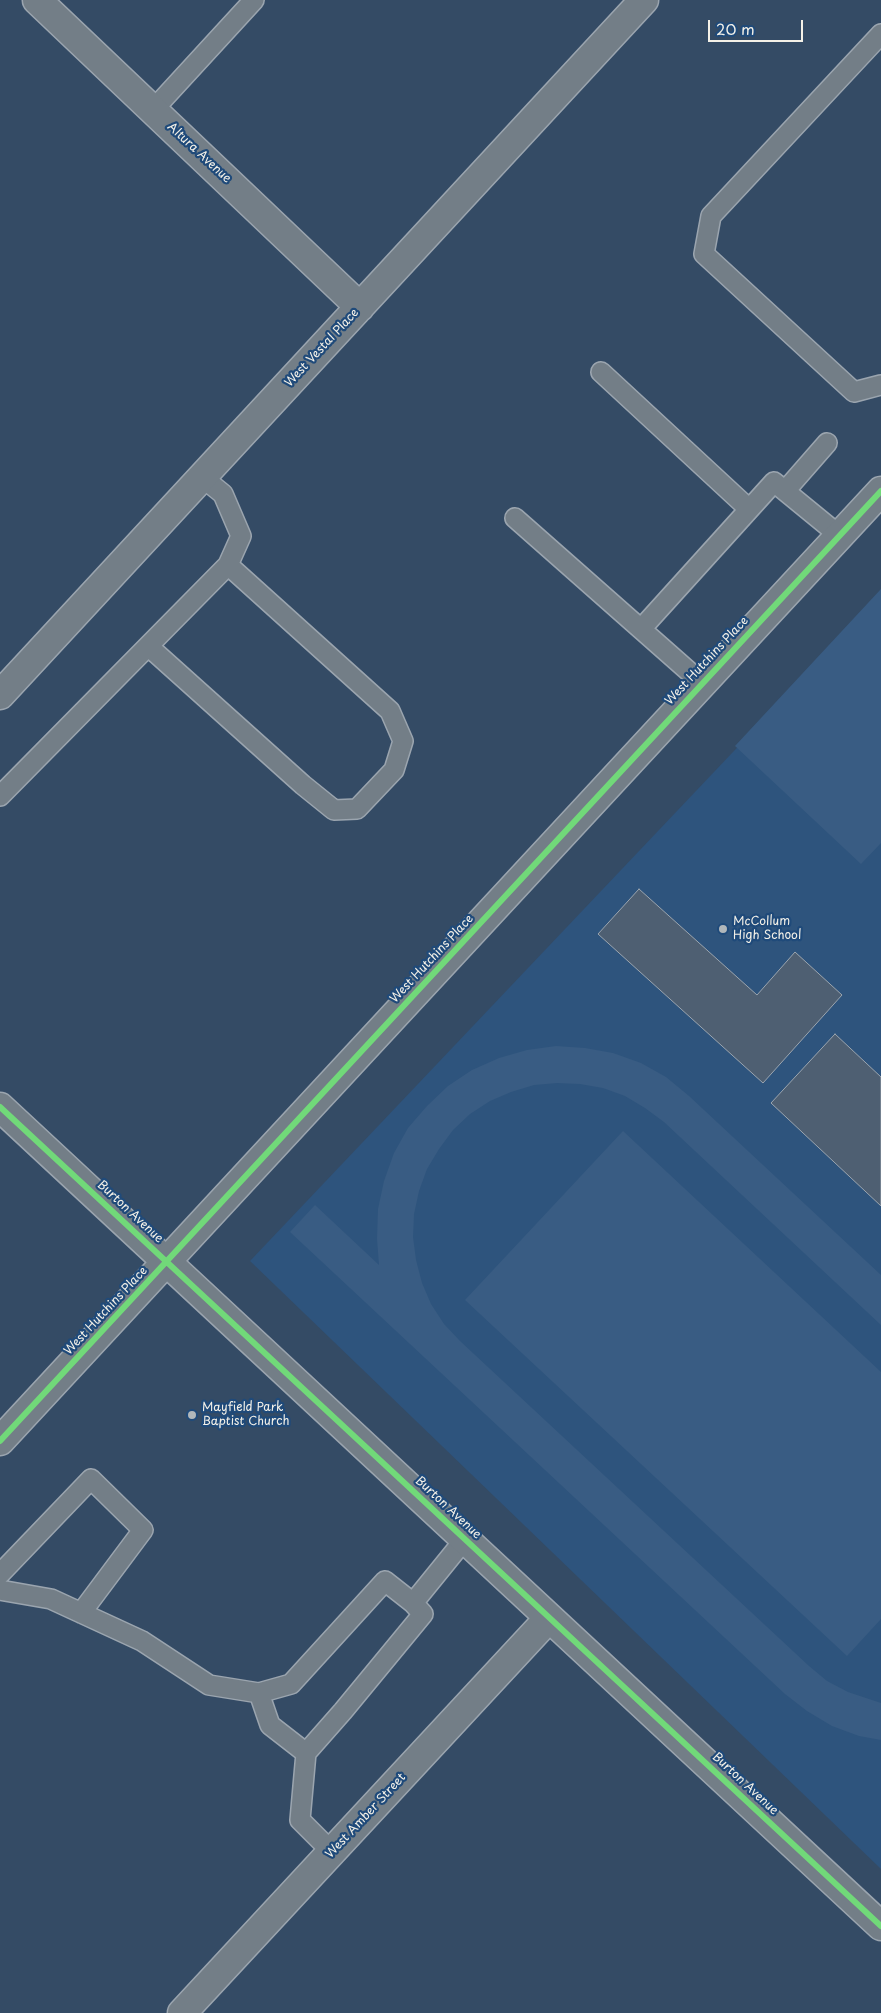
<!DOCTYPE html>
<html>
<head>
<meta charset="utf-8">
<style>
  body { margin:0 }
  #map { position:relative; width:881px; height:2013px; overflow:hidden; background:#344b65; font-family:"Playpen Sans",sans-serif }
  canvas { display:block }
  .scale { position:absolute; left:708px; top:20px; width:95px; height:22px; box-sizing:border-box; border:2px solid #f4f1e8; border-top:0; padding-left:6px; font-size:15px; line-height:18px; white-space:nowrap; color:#f4f1e8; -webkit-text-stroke:4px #1f4a7a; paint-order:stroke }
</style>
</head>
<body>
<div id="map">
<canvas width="881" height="2013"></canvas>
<div class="scale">20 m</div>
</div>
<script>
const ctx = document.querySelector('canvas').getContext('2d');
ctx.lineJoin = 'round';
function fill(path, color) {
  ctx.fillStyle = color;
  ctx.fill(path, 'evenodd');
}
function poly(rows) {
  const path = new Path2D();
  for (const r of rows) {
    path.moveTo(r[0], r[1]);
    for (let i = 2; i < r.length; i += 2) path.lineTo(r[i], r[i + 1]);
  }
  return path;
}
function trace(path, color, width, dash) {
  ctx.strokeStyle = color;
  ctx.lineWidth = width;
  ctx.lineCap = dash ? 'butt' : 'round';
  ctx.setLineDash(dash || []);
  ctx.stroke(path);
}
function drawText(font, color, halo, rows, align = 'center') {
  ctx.font = font + ' "Playpen Sans",sans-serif';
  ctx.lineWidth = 4.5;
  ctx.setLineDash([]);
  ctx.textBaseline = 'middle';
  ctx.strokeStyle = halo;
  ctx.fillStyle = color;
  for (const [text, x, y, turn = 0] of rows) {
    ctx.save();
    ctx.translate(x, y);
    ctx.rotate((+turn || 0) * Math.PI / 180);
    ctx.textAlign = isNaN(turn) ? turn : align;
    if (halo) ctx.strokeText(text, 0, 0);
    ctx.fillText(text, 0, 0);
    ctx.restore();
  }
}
fill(poly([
  [881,596,881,1869,250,1261]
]), '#2e547d');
fill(poly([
  [881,589,881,843,861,864,735,746],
  [556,1046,585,1048,613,1053,641,1063,666,1077,689,1096,881,1275,881,1325,664,1122,645,1108,625,1096,603,1088,580,1084,557,1083,534,1085,511,1092,490,1101,470,1114,453,1130,439,1149,427,1169,419,1191,414,1214,413,1237,416,1260,422,1283,431,1304,444,1324,460,1341,809,1666,827,1681,848,1692,881,1703,881,1740,859,1736,832,1726,807,1711,785,1694,290,1232,315,1205,379,1265,377,1239,378,1209,384,1181,394,1153,408,1128,427,1106,448,1086,472,1070,499,1058,527,1050],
  [623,1131,881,1372,881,1619,847,1656,465,1300]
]), '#395c83');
const building = poly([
  [639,889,757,995,795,952,842,995,763,1083,598,934,639,889],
  [835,1034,881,1077,881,1206,771,1103,835,1034]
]);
fill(building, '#4e5f72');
trace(building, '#9ba5af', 1);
const lane = poly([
  [881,34,711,216,704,254,854,392,881,385],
  [153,110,254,0],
  [601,372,749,509],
  [785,491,827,443],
  [515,518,702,683],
  [641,629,774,482,840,536],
  [148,646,303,785,334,810,357,809,394,770,403,741,390,711,228,565],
  [0,796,228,565,241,536,223,494,202,477],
  [0,1574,91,1479,143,1530,81,1613],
  [0,1590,51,1599,142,1641,209,1685,259,1693,291,1684,385,1581,413,1603,465,1539],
  [259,1693,270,1725,306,1753],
  [332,1852,300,1820,306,1753,343,1711,423,1614,413,1603]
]);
const street = poly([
  [37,0,360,307],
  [0,695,644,0],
  [0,1107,881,1926],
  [182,2013,549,1618]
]);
const secondary = poly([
  [0,1441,881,491]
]);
trace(lane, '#9ba5af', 22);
trace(street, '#9ba5af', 31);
trace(secondary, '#9ba5af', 31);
trace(lane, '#737e87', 19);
trace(street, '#737e87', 28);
trace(secondary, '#737e87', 28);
trace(poly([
  [0,1107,881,1926],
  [0,1441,881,491]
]), '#71d979', 6);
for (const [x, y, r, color] of [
  [723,929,5,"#b1b7ba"],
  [192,1415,5,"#b1b7ba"]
]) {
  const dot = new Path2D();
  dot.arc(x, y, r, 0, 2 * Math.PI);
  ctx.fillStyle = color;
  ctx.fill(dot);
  trace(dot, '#1f4a7a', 2);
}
drawText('12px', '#f4f1e8', '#1f4a7a', [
  ["Altura Avenue",199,153,43],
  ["West Vestal Place",322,348,-47],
  ["West Hutchins Place",707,661,-47],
  ["West Hutchins Place",432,959,-47],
  ["Burton Avenue",130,1212,43],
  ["West Hutchins Place",106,1311,-47],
  ["Burton Avenue",448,1508,43],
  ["Burton Avenue",745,1784,43],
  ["West Amber Street",366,1816,-47]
]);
drawText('12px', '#f4f1e8', '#1f4a7a', [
  ["McCollum",733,922],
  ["High School",733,936],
  ["Mayfield Park",202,1408],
  ["Baptist Church",202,1422]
], 'left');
</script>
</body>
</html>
